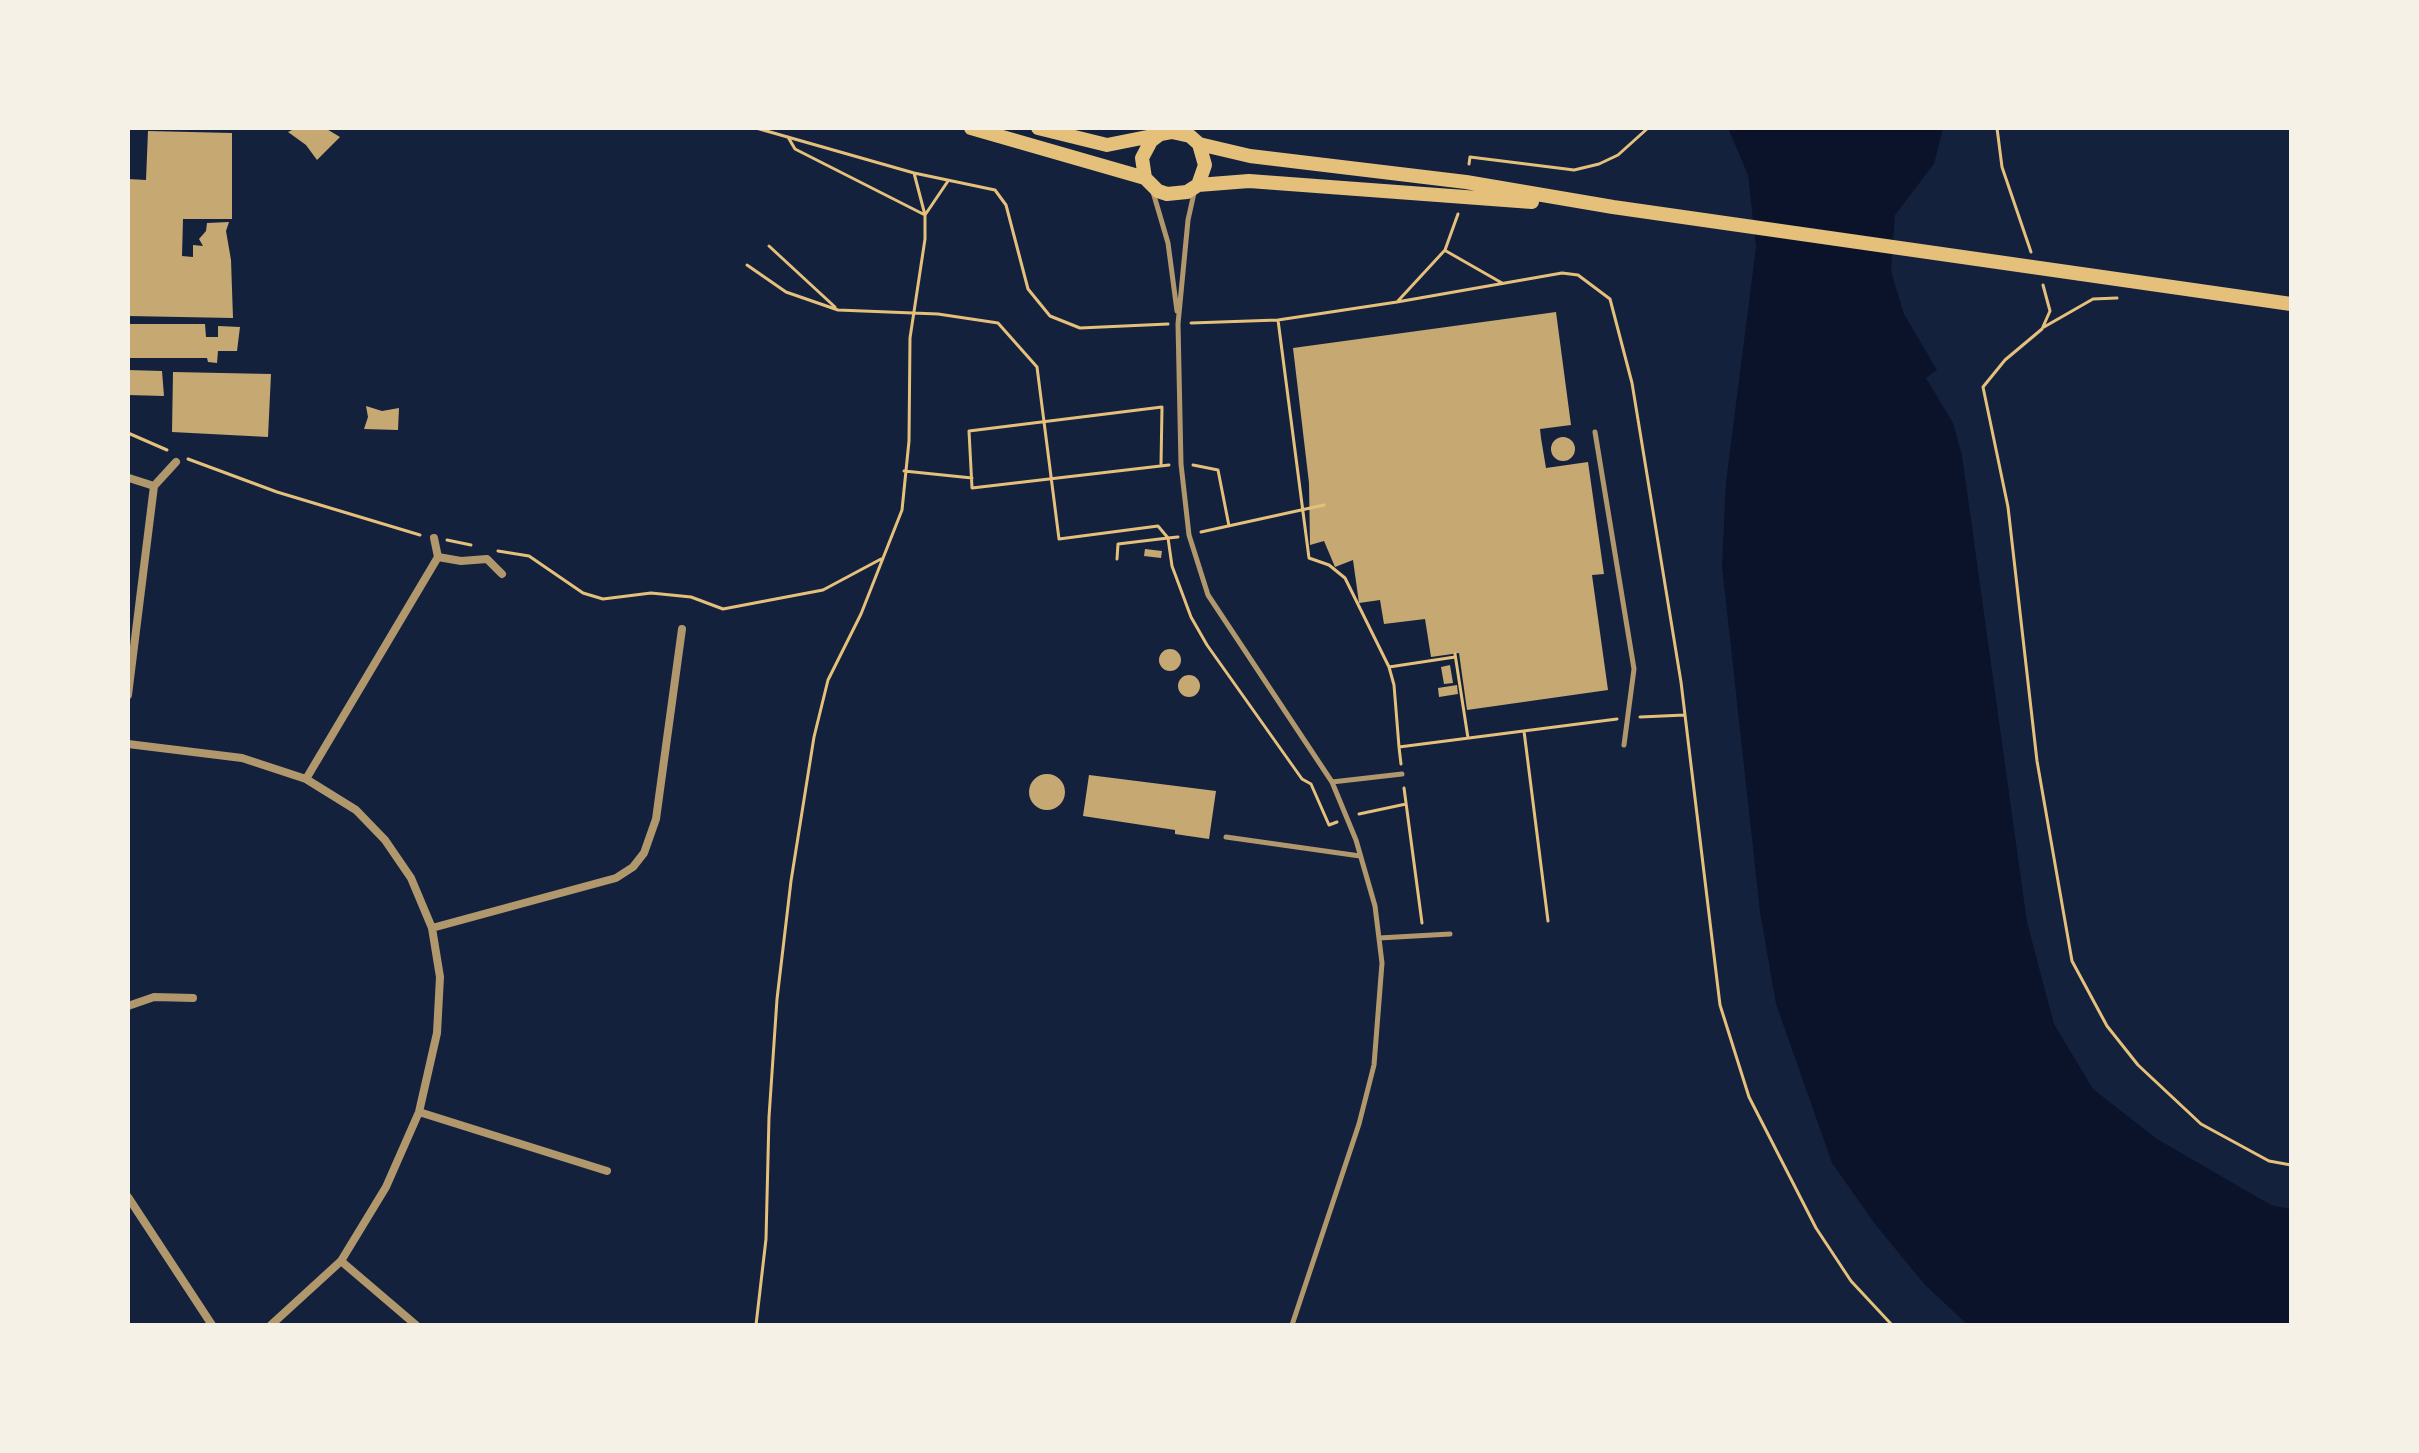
<!DOCTYPE html>
<html>
<head>
<meta charset="utf-8">
<style>
  body { margin:0 }
  #map { position:relative; width:2419px; height:1453px; overflow:hidden; background:#14213d; font-family:"Public Sans",sans-serif }
  canvas { display:block }
  .frame { position:absolute; inset:0; border:130px solid #f6f1e7; pointer-events:none }
</style>
</head>
<body>
<div id="map">
<canvas width="2419" height="1453"></canvas>
<div class="frame"></div>
</div>
<script>
const ctx = document.querySelector('canvas').getContext('2d');
ctx.lineJoin = 'round';
function fill(path, color) {
  ctx.fillStyle = color;
  ctx.fill(path, 'evenodd');
}
function poly(rows) {
  const path = new Path2D();
  for (const r of rows) {
    if (r.length === 3) {
      path.moveTo(r[0] + r[2], r[1]);
      path.arc(r[0], r[1], r[2], 0, 2 * Math.PI);
      continue;
    }
    path.moveTo(r[0], r[1]);
    for (let i = 2; i < r.length; i += 2) path.lineTo(r[i], r[i + 1]);
  }
  return path;
}
function trace(path, color, width, dash) {
  ctx.strokeStyle = color;
  ctx.lineWidth = width;
  ctx.lineCap = dash ? 'butt' : 'round';
  ctx.setLineDash(dash || []);
  ctx.stroke(path);
}
fill(poly([
  [1728,128,1943,128,1934,164,1895,215,1891,271,1904,314,1937,370,1926,378,1953,423,1962,455,2027,922,2054,1024,2093,1089,2157,1139,2271,1205,2291,1209,2291,1325,1968,1325,1925,1285,1875,1224,1832,1163,1776,1004,1760,912,1722,566,1726,482,1756,247,1748,175]
]), '#0b132b');
fill(poly([
  [296,128,325,128,340,137,317,160,306,145,288,132],
  [148,131,232,133,232,219,183,219,182,256,193,257,193,245,203,246,199,239,206,231,207,223,229,222,226,231,231,260,233,318,128,316,128,179,146,180],
  [1556,312,1571,425,1540,429,1541,438,1546,468,1588,462,1604,574,1592,575,1608,690,1467,710,1459,653,1431,657,1425,619,1384,624,1380,600,1359,603,1353,560,1335,567,1324,541,1310,545,1309,483,1293,348],
  [128,324,205,324,206,337,218,337,218,326,240,327,237,351,218,351,217,363,208,362,207,358,128,358],
  [128,370,162,371,164,396,128,395],
  [173,372,271,374,268,437,172,432],
  [366,406,382,411,399,408,398,430,364,429,368,417],
  [1563,449,12],
  [1145,549,1162,551,1161,558,1144,556],
  [1170,660,11],
  [1450,665,1453,683,1444,684,1441,667],
  [1189,686,11],
  [1457,685,1458,694,1439,697,1438,688],
  [1047,792,18],
  [1089,775,1216,791,1209,839,1175,834,1175,830,1083,816]
]), '#c6a872');
trace(poly([
  [756,128,914,173,995,190,1006,205,1028,289,1050,316,1080,328,1168,324],
  [1997,128,2002,167,2031,252],
  [1469,164,1470,157,1574,170,1599,164,1618,155,1648,128],
  [914,173,925,215,948,181],
  [769,246,835,307],
  [1446,251,1502,283],
  [747,265,786,292,838,310,938,314,998,323,1037,367,1059,539,1158,526,1168,538,1178,537],
  [2043,285,2050,311,2042,329,2005,360,1983,387,2008,507,2037,761,2072,961,2107,1026,2138,1065,2201,1124,2269,1161,2291,1165],
  [1397,302,1562,273,1578,275,1610,299,1632,383,1681,682,1720,1005,1749,1097,1816,1228,1851,1281,1892,1325],
  [1278,320,1309,558,1329,565,1345,578,1389,667,1394,685,1399,747],
  [1191,323,1278,320,1397,302,1445,250,1458,214],
  [2044,327,2093,299,2117,298],
  [128,433,167,450],
  [188,459,277,492,420,535],
  [1161,465,1162,407,969,431,972,488,1169,465],
  [1193,465,1218,470,1229,526],
  [904,471,972,478],
  [1201,532,1324,505],
  [447,540,471,545],
  [498,551,529,556,583,593,603,599,651,593,691,597,723,609,823,590,881,559],
  [1117,559,1118,544,1168,538,1172,566,1191,617,1207,645,1302,779,1311,784,1329,825,1337,822],
  [1455,654,1468,738],
  [1389,667,1455,657],
  [1640,717,1685,715],
  [1524,731,1548,921],
  [1401,764,1399,747,1617,719],
  [1404,788,1422,923],
  [1359,814,1406,804],
  [756,1325,766,1239,769,1117,777,999,791,881,814,737,828,680,861,614,902,510,909,441,910,338,925,239,925,215,795,149,788,137]
]), '#e5c07b', 3);
trace(poly([
  [1153,192,1168,243,1177,311],
  [1194,193,1188,220,1178,324,1181,464,1189,535,1208,595,1332,782,1356,840,1375,906,1382,963,1374,1065,1359,1124,1292,1325],
  [1595,432,1634,669,1624,745],
  [1332,782,1402,774],
  [1226,837,1360,856],
  [1379,938,1450,934]
]), '#b1986c', 5);
trace(poly([
  [129,478,154,486,176,462],
  [434,538,438,557,461,561,487,559,502,574],
  [128,695,154,486],
  [128,744,242,758,306,779,356,810,385,840,411,878,432,928,440,977,437,1033,419,1112,386,1187,341,1261,271,1325],
  [306,779,438,557],
  [432,928,616,878,633,867,644,853,656,819,682,629],
  [128,1006,154,997,193,998],
  [419,1112,607,1171],
  [128,1197,212,1325],
  [341,1261,416,1325]
]), '#b1986c', 8);
trace(poly([
  [971,128,1145,178],
  [1038,128,1107,145,1172,132,1190,136,1199,144,1205,165,1198,185,1187,192,1167,194,1158,191,1145,178,1142,158,1151,141,1159,135],
  [1199,144,1250,156,1466,182,1613,207,2291,304],
  [1198,185,1249,181,1532,202]
]), '#e5c07b', 14);
</script>
</body>
</html>
